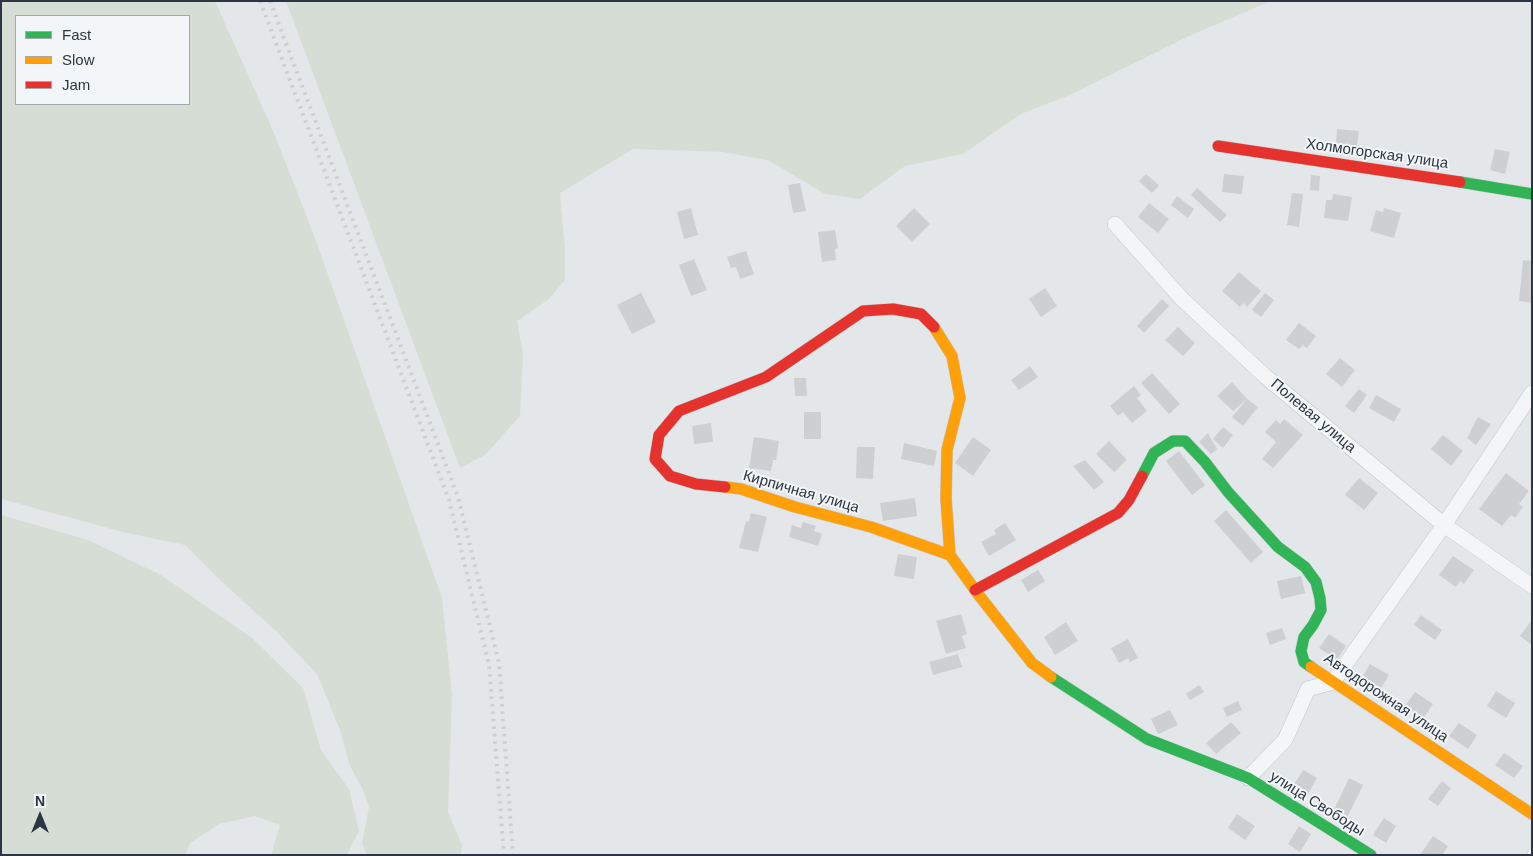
<!DOCTYPE html>
<html>
<head>
<meta charset="utf-8">
<style>
  body { margin:0 }
  #map { position:relative; width:1533px; height:856px; overflow:hidden; background:#e4e7e9; font-family:Arial,sans-serif }
  canvas { display:block }
  .frame { position:absolute; inset:0; border:2px solid #2c3642; pointer-events:none }
  .legend { position:absolute; left:15px; top:15px; width:175px; height:90px; box-sizing:border-box; background:#f3f6f8; border:1px solid #a3a9af; margin:0; padding:6px 9px; list-style:none; font-size:15px; color:#2c3642 }
  .legend li { display:flex; align-items:center; gap:10px; height:25px }
  .legend b { width:25px; border:1px solid #a3a9af }
  .north { position:absolute; left:15px; top:791px; width:50px; height:50px; -webkit-text-stroke:4px #f3f6f8; paint-order:stroke; rotate:0deg; font-size:14px; font-weight:700; line-height:20px; text-align:center; color:#2c3642 }
  .north::after { content:''; display:block; margin:auto; width:18px; height:22px; background:#2c3642; clip-path:polygon(50% 0,100% 100%,50% 72%,0 100%) }
</style>
</head>
<body>
<div id="map">
<canvas width="1533" height="856"></canvas>
<div class="frame"></div>
<ul class="legend">
<li><b style="height:6px;background:#30b455"></b>Fast</li>
<li><b style="height:6px;background:#ff9f0a"></b>Slow</li>
<li><b style="height:6px;background:#e5322d"></b>Jam</li>
</ul>
<div class="north">N</div>
</div>
<script>
const ctx = document.querySelector('canvas').getContext('2d');
ctx.lineJoin = 'round';
function fill(path, color) {
  ctx.fillStyle = color;
  ctx.fill(path, 'evenodd');
}
function poly(rows) {
  const path = new Path2D();
  for (const r of rows) {
    path.moveTo(r[0], r[1]);
    for (let i = 2; i < r.length; i += 2) path.lineTo(r[i], r[i + 1]);
  }
  return path;
}
function trace(path, color, width, dash) {
  ctx.strokeStyle = color;
  ctx.lineWidth = width;
  ctx.lineCap = dash ? 'butt' : 'round';
  ctx.setLineDash(dash || []);
  ctx.stroke(path);
}
function drawText(font, color, halo, rows, align = 'center') {
  ctx.font = font + ' Arial,sans-serif';
  ctx.lineWidth = 4;
  ctx.setLineDash([]);
  ctx.textBaseline = 'middle';
  ctx.strokeStyle = halo;
  ctx.fillStyle = color;
  for (const [text, x, y, turn = 0] of rows) {
    ctx.save();
    ctx.translate(x, y);
    ctx.rotate((+turn || 0) * Math.PI / 180);
    ctx.textAlign = isNaN(turn) ? turn : align;
    if (halo) ctx.strokeText(text, 0, 0);
    ctx.fillText(text, 0, 0);
    ctx.restore();
  }
}
fill(poly([
  [1,1,215,1,274,133,315,238,442,598,452,695,448,812,462,845,461,855,367,855,362,844,369,807,362,788,350,766,340,730,317,674,277,632,221,581,185,545,127,533,1,499],
  [16,16,189,16,189,104,16,104],
  [286,1,1271,1,1189,36,1072,94,1021,114,963,154,905,166,860,199,825,194,768,160,723,152,633,149,560,193,565,250,565,280,548,300,517,321,523,354,520,416,485,455,460,468],
  [1,515,88,540,161,575,252,638,303,688,321,750,349,789,359,831,347,855,271,855,280,825,255,816,219,824,190,843,185,855,1,855]
]), '#d6ddd5');
fill(poly([
  [1337,129,1359,131,1357,146,1336,144],
  [1495,149,1510,152,1505,174,1490,170],
  [1146,174,1159,185,1152,193,1139,181],
  [1224,174,1244,176,1242,194,1222,192],
  [1311,175,1320,176,1319,191,1310,190],
  [800,183,806,211,793,213,788,185],
  [1197,188,1227,215,1220,222,1191,195],
  [1292,193,1303,194,1299,227,1287,225],
  [1333,194,1352,197,1348,221,1324,218,1326,200,1332,200],
  [1177,196,1194,209,1188,218,1171,205],
  [1149,203,1169,219,1158,233,1138,217],
  [691,208,698,235,684,239,677,212],
  [914,208,930,224,912,242,896,226],
  [1384,208,1401,213,1394,238,1370,231,1376,210,1383,212],
  [835,230,838,248,835,249,836,260,822,262,818,232],
  [746,251,754,274,740,279,736,267,731,268,727,257],
  [694,259,707,290,691,296,679,265],
  [1523,260,1532,261,1532,303,1519,301],
  [1239,272,1261,291,1247,307,1244,303,1240,307,1222,291],
  [1045,288,1057,306,1041,317,1029,299],
  [641,293,656,322,632,334,617,305],
  [1265,293,1274,300,1261,317,1252,310],
  [1162,299,1169,306,1144,333,1137,326],
  [1299,323,1316,336,1307,348,1303,345,1299,349,1286,340],
  [1178,327,1195,343,1183,356,1165,340],
  [1340,358,1355,370,1342,387,1326,374],
  [1030,366,1038,377,1019,390,1011,380],
  [1152,373,1180,404,1169,414,1141,383],
  [794,378,806,378,807,396,795,396],
  [1232,382,1247,399,1233,411,1217,396],
  [1134,386,1141,395,1137,398,1147,411,1132,423,1123,412,1118,416,1110,406],
  [1359,389,1367,395,1354,413,1345,406],
  [1376,395,1401,409,1394,422,1369,408],
  [1247,399,1258,407,1243,426,1232,417],
  [804,412,821,412,821,439,804,439],
  [1478,417,1491,424,1476,445,1467,438],
  [1284,419,1303,435,1273,468,1262,459,1276,442,1265,432,1276,420,1280,424],
  [711,423,713,442,694,444,692,426],
  [1223,427,1233,435,1223,448,1213,439],
  [1208,433,1217,449,1211,454,1199,442],
  [1443,435,1463,451,1451,466,1431,449],
  [754,437,779,441,776,460,773,460,771,471,749,468],
  [973,437,991,450,973,476,955,463],
  [1109,441,1127,460,1114,472,1096,454],
  [904,443,937,451,934,466,901,459],
  [857,447,875,447,873,479,856,478],
  [1179,451,1205,485,1192,495,1166,461],
  [1085,460,1104,482,1094,490,1073,466],
  [1506,473,1529,491,1519,504,1523,507,1515,518,1511,515,1502,526,1479,509],
  [1359,478,1378,493,1364,510,1345,495],
  [915,498,917,516,883,521,880,503],
  [1226,510,1263,552,1251,563,1214,521],
  [751,513,767,517,758,552,739,548,746,521,749,522],
  [803,522,816,526,814,531,822,534,818,546,789,537,792,525,801,528],
  [1005,523,1016,540,989,556,981,542,996,534,994,530],
  [898,554,917,557,914,579,894,576],
  [1453,556,1474,570,1464,584,1460,581,1456,587,1439,575],
  [1038,570,1045,581,1028,592,1021,580],
  [1301,576,1305,593,1281,599,1277,581],
  [961,614,967,634,962,636,966,648,946,654,936,621],
  [1421,615,1442,630,1435,640,1414,625],
  [1532,620,1532,645,1520,636],
  [1066,622,1078,641,1055,655,1044,637],
  [1282,628,1286,639,1270,645,1266,633],
  [1329,634,1346,646,1337,660,1319,648],
  [1128,639,1138,658,1130,662,1128,658,1119,663,1111,648],
  [958,654,962,667,933,675,929,662],
  [1370,664,1389,675,1380,690,1361,679],
  [1199,685,1204,692,1190,700,1186,694],
  [1496,691,1515,703,1506,718,1487,706],
  [1415,692,1433,704,1423,719,1405,706],
  [1238,701,1242,710,1227,717,1223,708],
  [1170,710,1178,725,1158,734,1151,719],
  [1231,722,1241,733,1216,754,1206,743],
  [1459,723,1477,735,1468,749,1449,736],
  [1504,753,1523,766,1514,778,1495,765],
  [1303,770,1317,778,1306,798,1291,789],
  [1349,778,1363,785,1346,820,1332,814],
  [1442,781,1451,788,1438,806,1428,799],
  [1237,814,1255,826,1245,840,1228,828],
  [1384,818,1396,826,1386,843,1373,835],
  [1299,826,1311,834,1300,852,1288,844],
  [1433,836,1448,846,1442,855,1420,855]
]), '#cdcfd1');
const lane = poly([
  [1531,855,1532,853]
]);
const street = poly([
  [1115,224,1182,299,1266,377,1444,525,1532,586],
  [1248,778,1285,740,1308,689,1333,682,1444,525,1532,393]
]);
const fast = poly([
  [1460,182,1532,194],
  [1142,476,1154,453,1173,441,1185,441,1205,462,1228,492,1278,547,1305,567,1316,582,1320,598,1321,610,1313,625,1304,637,1301,651,1304,662,1311,667],
  [1051,677,1147,739,1248,778,1371,855]
]);
const slow = poly([
  [934,327,952,356,960,398,947,450,946,499,950,555,978,594,1032,663,1051,677],
  [725,487,741,489,795,507,871,527,950,555],
  [1311,667,1532,814]
]);
const jam = poly([
  [1218,146,1460,182],
  [725,487,696,484,670,476,655,459,659,435,679,411,766,377,863,311,893,309,921,314,934,327],
  [975,590,1118,513,1129,500,1142,476]
]);
trace(lane, '#c2c5c7', 9);
trace(street, '#c2c5c7', 16);
trace(fast, '#c2c5c7', 12);
trace(slow, '#c2c5c7', 12);
trace(jam, '#c2c5c7', 12);
trace(lane, '#f4f5f6', 8);
trace(street, '#f4f5f6', 15);
trace(fast, '#30b455', 11);
trace(slow, '#ff9f0a', 11);
trace(jam, '#e5322d', 11);
trace(poly([
  [260,1,449,500,489,665,504,855],
  [270,1,458,497,499,663,513,855]
]), '#cdcfd1', 4, [2.5, 5]);
drawText('15px', '#2c3642', '#f3f6f8', [
  ["Холмогорская улица",1377,154,8],
  ["Полевая улица",1313,416,40],
  ["Кирпичная улица",801,492,16],
  ["Автодорожная улица",1386,698,34],
  ["улица Свободы",1317,804,32]
]);
</script>
</body>
</html>
